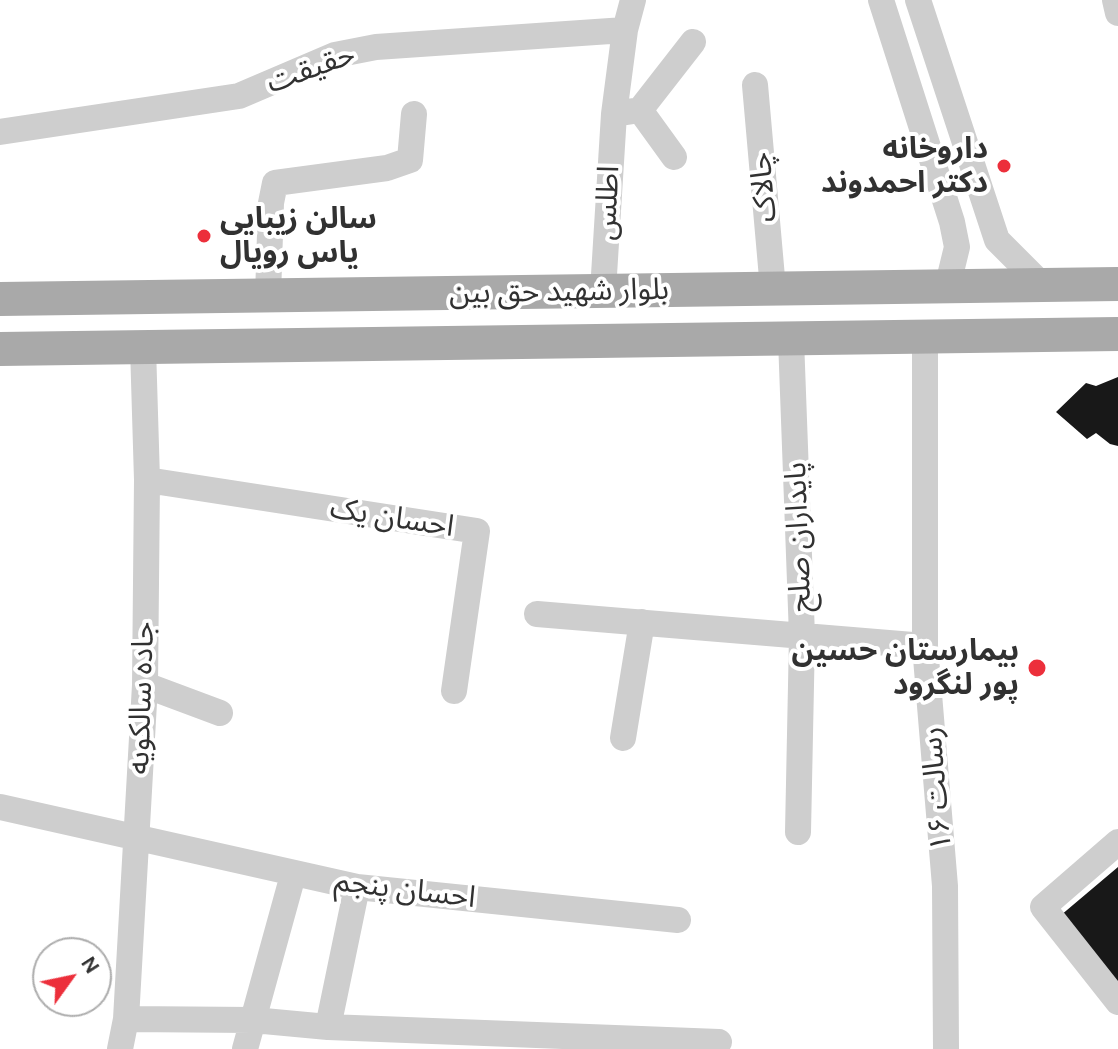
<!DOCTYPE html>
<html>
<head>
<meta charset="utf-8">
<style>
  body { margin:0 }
  #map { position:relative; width:1118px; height:1049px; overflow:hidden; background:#fff; font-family:Karla,sans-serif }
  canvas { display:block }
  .north { position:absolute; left:32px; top:937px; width:80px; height:80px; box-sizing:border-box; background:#fff; border:2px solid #adadad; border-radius:50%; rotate:57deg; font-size:22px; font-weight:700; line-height:32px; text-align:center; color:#313131 }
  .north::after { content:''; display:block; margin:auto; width:28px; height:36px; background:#ec2f3b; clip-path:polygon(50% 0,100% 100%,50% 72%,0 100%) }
</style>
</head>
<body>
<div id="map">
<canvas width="1118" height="1049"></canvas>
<div class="north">N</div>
</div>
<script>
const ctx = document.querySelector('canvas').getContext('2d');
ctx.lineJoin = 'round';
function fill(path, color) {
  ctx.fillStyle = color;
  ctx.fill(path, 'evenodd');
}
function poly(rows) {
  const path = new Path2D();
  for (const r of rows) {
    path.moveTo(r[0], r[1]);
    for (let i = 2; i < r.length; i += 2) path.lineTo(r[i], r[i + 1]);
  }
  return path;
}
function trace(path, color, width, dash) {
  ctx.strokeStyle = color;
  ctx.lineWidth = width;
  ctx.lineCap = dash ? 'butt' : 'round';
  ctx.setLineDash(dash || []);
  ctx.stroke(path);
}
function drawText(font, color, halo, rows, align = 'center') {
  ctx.font = font + ' Karla,"Noto Sans Arabic",sans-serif';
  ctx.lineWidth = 8;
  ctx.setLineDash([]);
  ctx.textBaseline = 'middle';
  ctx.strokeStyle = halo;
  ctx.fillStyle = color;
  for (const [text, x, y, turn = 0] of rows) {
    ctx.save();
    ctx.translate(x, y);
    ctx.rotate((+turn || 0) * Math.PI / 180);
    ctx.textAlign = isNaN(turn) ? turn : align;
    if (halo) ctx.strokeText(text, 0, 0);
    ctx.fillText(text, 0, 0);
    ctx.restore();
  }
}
fill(poly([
  [1118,377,1118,446,1110,444,1096,433,1087,439,1056,412,1086,383,1096,386],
  [1118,867,1118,992,1054,921]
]), '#181818');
trace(poly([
  [881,0,952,222,957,247,948,284],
  [918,0,997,240,1041,284],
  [1115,0,1118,13],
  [755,85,773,289],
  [640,110,674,157],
  [614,114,640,110,693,42],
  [0,132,239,96,335,55,376,47,625,30],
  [603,291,614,114,625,30,633,0],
  [268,296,271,203,275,183,387,168,410,160,414,114],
  [925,337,925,646,945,886,946,1049],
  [791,339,802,636,798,832],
  [147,480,477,531,454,691],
  [537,614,925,646],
  [145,685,220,713],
  [623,738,642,622],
  [0,807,357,887,678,920],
  [1118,842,1043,907,1118,1002],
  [126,1019,253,1020,328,1027,719,1042],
  [328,1027,357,887],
  [120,1049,126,1019,145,685,147,480,143,347],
  [245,1049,293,875]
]), '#cecece', 26);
trace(poly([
  [0,299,1118,284],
  [0,349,1118,334]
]), '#a9a9a9', 34);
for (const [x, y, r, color] of [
  [1004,166,8,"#ec2f3b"],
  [204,236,8,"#ec2f3b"],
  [1037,668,10,"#ec2f3b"]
]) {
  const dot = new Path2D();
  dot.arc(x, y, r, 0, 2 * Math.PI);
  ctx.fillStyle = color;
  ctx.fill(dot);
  trace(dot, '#fff', 3);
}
drawText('30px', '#313131', '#fff', [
  ["حقیقت",311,69,-20],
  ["چالاک",764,187,-95],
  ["اطلس",608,203,-87],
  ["بلوار شهید حق بین",559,292,-1],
  ["احسان یک",392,518,9],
  ["پایداران صلح",799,537,-92],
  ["جاده سالکویه",142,698,-88],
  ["رسالت ۱۶",937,789,-95],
  ["احسان پنجم",405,890,7]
]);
drawText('bold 30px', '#313131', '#fff', [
  ["داروخانه",988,149],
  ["دکتر احمدوند",988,183],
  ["سالن زیبایی",220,219,"left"],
  ["یاس رویال",220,253,"left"],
  ["بیمارستان حسین",1019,651],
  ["پور لنگرود",1019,685]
], 'right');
</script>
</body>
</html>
